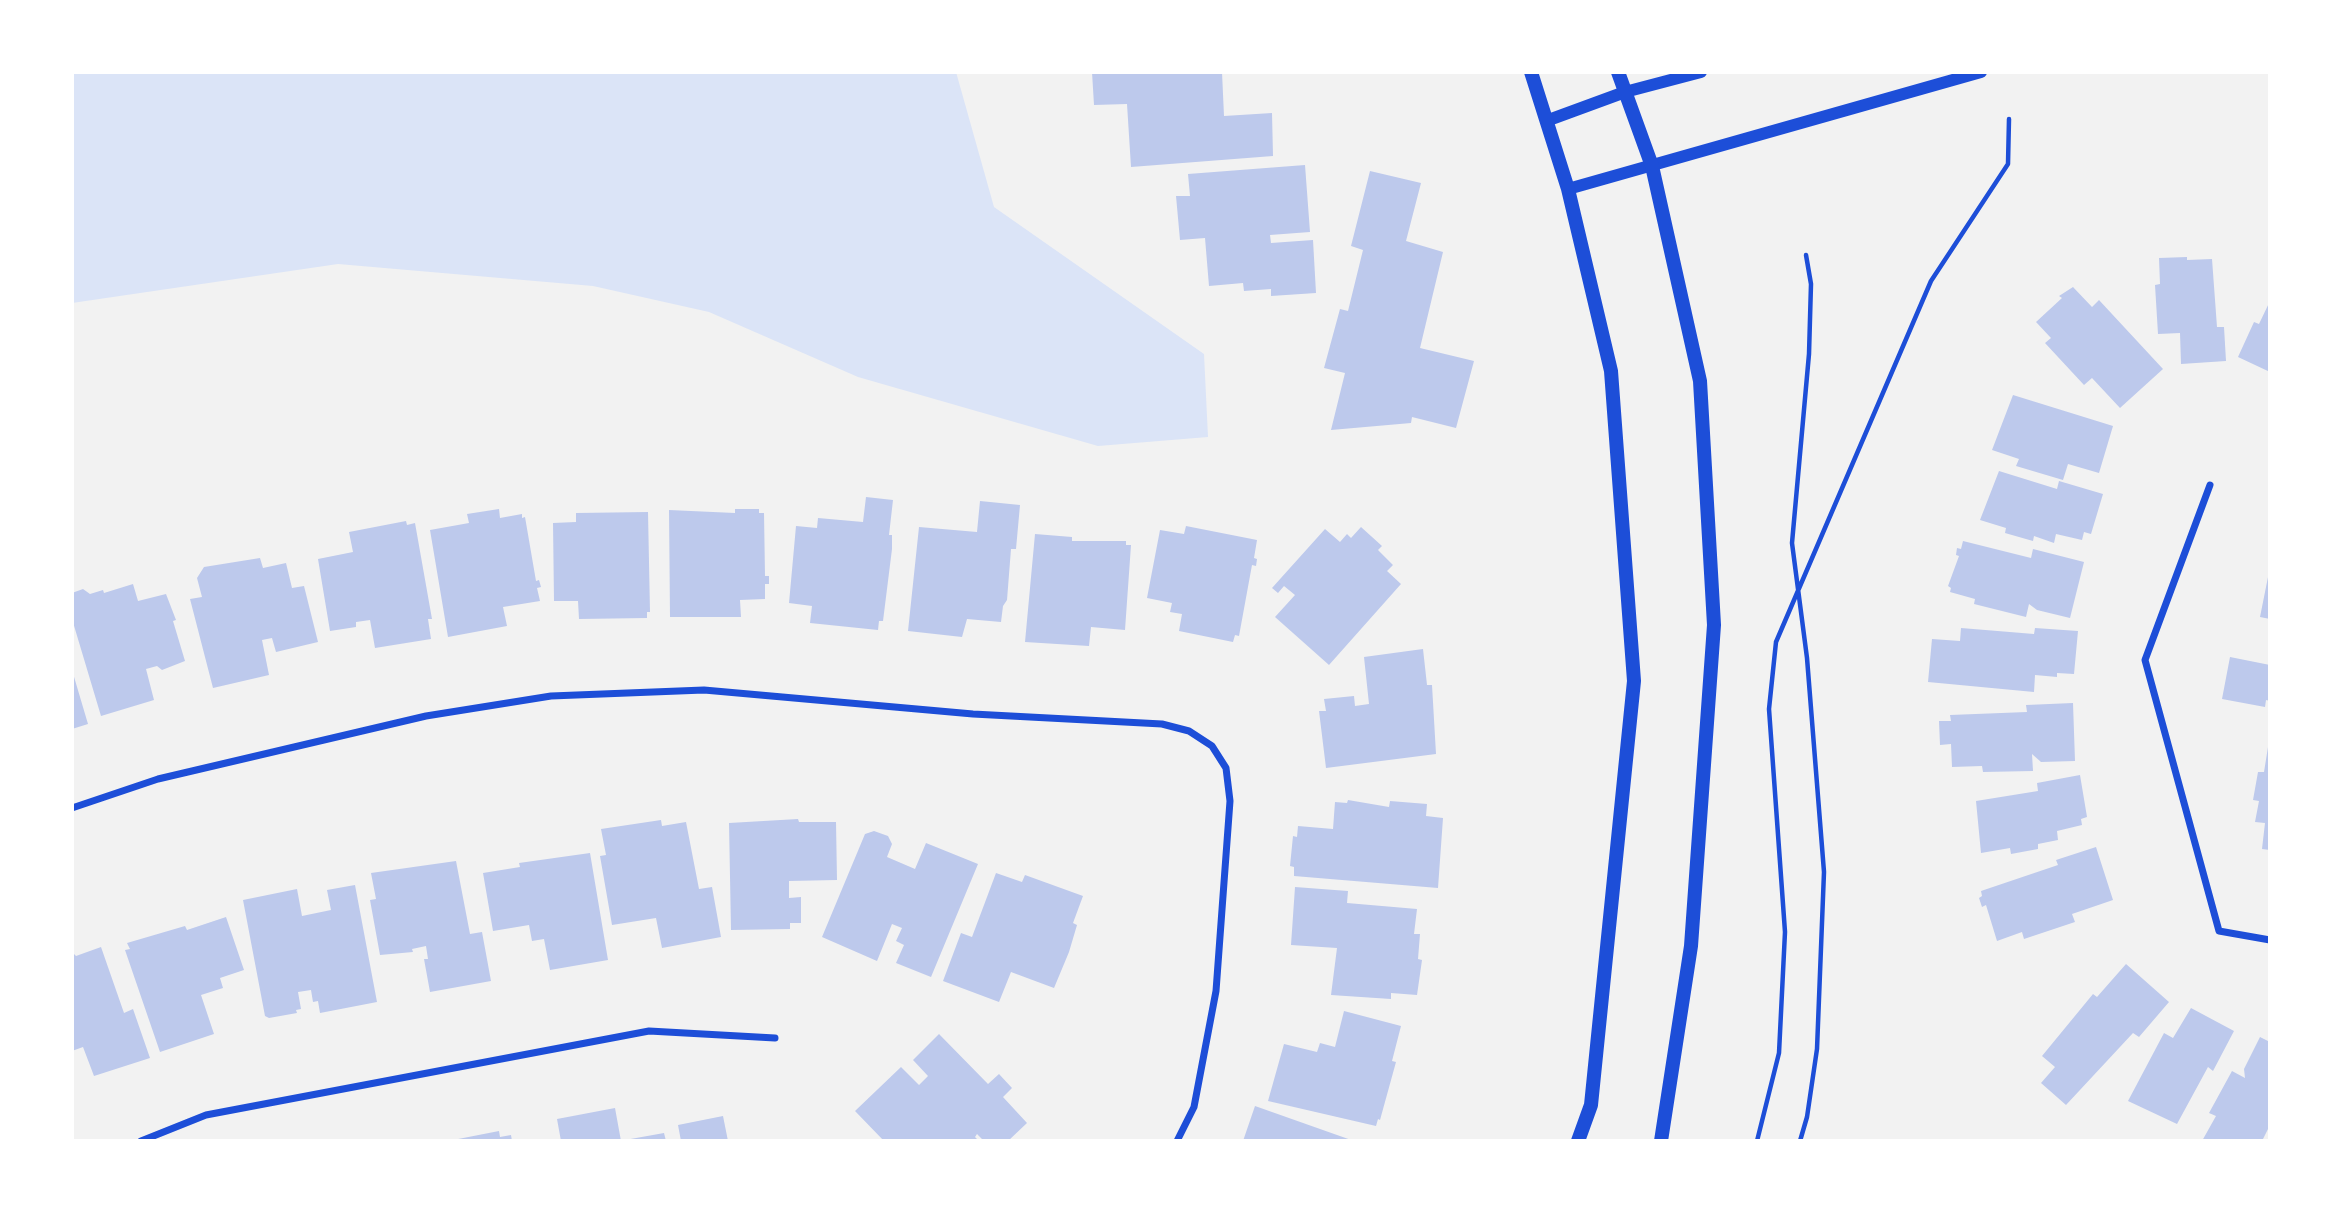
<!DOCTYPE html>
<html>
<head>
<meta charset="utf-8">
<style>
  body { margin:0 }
  #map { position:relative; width:2342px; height:1213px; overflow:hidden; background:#f2f2f2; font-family:Jost,sans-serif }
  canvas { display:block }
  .frame { position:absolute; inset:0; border:74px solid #fff; pointer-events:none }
</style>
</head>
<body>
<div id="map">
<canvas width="2342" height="1213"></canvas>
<div class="frame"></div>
</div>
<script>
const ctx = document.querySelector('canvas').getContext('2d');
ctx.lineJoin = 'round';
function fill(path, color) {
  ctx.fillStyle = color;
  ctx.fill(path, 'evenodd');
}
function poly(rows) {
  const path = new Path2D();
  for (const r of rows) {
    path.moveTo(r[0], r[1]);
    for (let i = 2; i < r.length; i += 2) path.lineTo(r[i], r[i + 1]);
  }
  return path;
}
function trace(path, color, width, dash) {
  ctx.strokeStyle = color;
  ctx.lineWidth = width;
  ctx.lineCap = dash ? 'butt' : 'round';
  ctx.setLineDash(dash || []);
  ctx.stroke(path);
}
fill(poly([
  [72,72,956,72,994,207,1204,354,1208,437,1098,446,858,377,709,312,593,286,338,264,72,303]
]), '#dbe4f7');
fill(poly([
  [1092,72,1222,72,1224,116,1272,113,1273,156,1131,167,1127,104,1094,105],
  [1305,165,1310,232,1270,235,1271,243,1313,240,1316,293,1271,296,1271,289,1244,291,1243,283,1209,286,1205,238,1180,240,1176,196,1190,196,1188,174],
  [1370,171,1421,183,1406,241,1443,252,1420,348,1474,361,1456,428,1412,417,1411,423,1331,430,1345,373,1324,368,1340,309,1348,311,1363,250,1351,246],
  [2187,257,2187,260,2212,259,2217,327,2224,327,2226,361,2181,364,2180,333,2158,334,2155,285,2160,284,2159,258],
  [2073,287,2092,307,2099,300,2163,369,2120,408,2092,378,2084,385,2045,343,2051,338,2036,322,2062,298,2059,296],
  [2270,301,2270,372,2238,357,2254,322,2259,324],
  [2013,395,2113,426,2099,473,2068,464,2063,480,2016,466,2019,459,1992,450],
  [1999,471,2057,489,2059,481,2103,494,2091,534,2084,532,2082,540,2056,534,2054,543,2034,536,2033,541,2005,533,2006,528,1980,520],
  [866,497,893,500,889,535,892,535,892,549,883,621,879,621,878,630,810,623,812,606,789,603,796,526,817,528,818,518,863,522],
  [980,501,1020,505,1016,549,1011,549,1007,600,1003,606,1001,622,967,619,962,637,908,631,919,527,977,532],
  [499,509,500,518,522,514,522,518,525,517,536,581,539,580,541,587,537,588,540,601,503,607,507,626,448,637,430,530,469,523,467,514],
  [735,509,759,509,759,513,764,513,765,576,769,576,769,584,765,584,765,599,740,600,741,617,670,617,669,510,735,513],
  [648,512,650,612,647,612,647,618,579,619,578,601,554,601,553,523,576,522,576,513],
  [406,521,407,525,415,523,432,619,428,619,431,639,375,648,370,620,356,622,356,627,330,631,318,559,353,552,349,532],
  [1186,526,1257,540,1254,558,1257,559,1256,566,1252,565,1239,636,1235,635,1233,642,1179,631,1182,614,1170,612,1172,603,1147,598,1160,530,1184,534],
  [1361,527,1382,546,1378,550,1393,565,1387,571,1401,584,1329,665,1275,617,1295,595,1284,586,1278,593,1272,588,1325,529,1340,542,1347,534,1351,538],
  [1035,534,1072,537,1072,541,1126,541,1126,545,1131,545,1125,630,1091,627,1089,646,1025,642],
  [1963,541,2031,558,2033,549,2084,562,2070,618,2037,610,2029,604,2026,617,1974,604,1975,599,1950,592,1951,588,1948,586,1959,556,1956,555,1957,548,1961,549],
  [260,558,263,568,286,563,292,588,304,586,318,642,276,652,272,638,262,640,269,675,213,688,190,599,202,597,197,578,204,567],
  [2269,572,2270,572,2270,619,2260,617],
  [133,584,138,601,166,594,176,620,173,621,185,661,162,670,157,666,146,669,154,700,101,716,72,619,72,593,83,589,90,594,103,590,104,593],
  [1961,628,2034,634,2035,628,2078,631,2074,674,2057,673,2057,677,2035,675,2034,692,1928,682,1932,639,1960,641],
  [1423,649,1427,685,1432,685,1436,754,1326,768,1319,711,1326,711,1324,699,1354,696,1355,706,1369,704,1364,657],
  [2230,657,2270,665,2270,701,2266,700,2265,707,2222,699],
  [72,670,88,724,72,729],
  [2073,703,2075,761,2041,762,2032,754,2033,771,1983,772,1982,766,1952,767,1951,744,1940,745,1939,721,1951,721,1950,715,2027,712,2026,705],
  [2268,747,2270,748,2270,850,2262,849,2265,823,2255,822,2259,801,2253,800,2258,772,2264,772],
  [2080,775,2087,817,2081,819,2082,825,2057,831,2058,840,2038,844,2038,849,2011,854,2010,848,1981,853,1976,801,2038,791,2037,783],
  [1348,800,1389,807,1390,801,1427,804,1426,816,1443,818,1438,888,1294,876,1294,867,1290,866,1293,836,1297,837,1298,826,1333,829,1335,802,1347,803],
  [798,819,799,822,836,822,837,880,789,881,789,898,801,897,801,923,790,923,790,929,731,930,729,823],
  [661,820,662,826,686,822,699,889,712,887,721,937,662,948,656,918,612,925,600,856,606,855,601,829],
  [874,831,888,836,892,844,887,857,915,869,926,843,978,864,931,977,896,963,904,945,896,941,902,928,892,924,877,961,822,937,865,834],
  [2096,847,2113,900,2072,914,2075,922,2024,939,2022,932,1997,941,1986,905,1982,907,1979,898,1982,896,1981,891,2058,865,2056,860],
  [590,853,608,960,550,970,544,939,532,941,529,925,493,931,483,873,520,867,519,863],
  [456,861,470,934,482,932,491,981,430,992,424,959,428,959,426,946,412,949,413,952,380,955,370,900,376,899,371,873],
  [996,873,1022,882,1025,875,1083,896,1073,923,1077,925,1069,952,1054,988,1011,972,999,1002,943,981,961,933,972,937],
  [355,885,377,1002,320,1013,318,1001,313,1002,311,990,298,992,301,1009,296,1010,297,1013,269,1018,265,1016,243,900,297,889,302,916,331,910,327,890],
  [1295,887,1348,891,1347,903,1417,909,1414,934,1420,934,1418,959,1422,960,1417,995,1391,993,1391,999,1331,995,1337,948,1291,945],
  [226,917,244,970,220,978,223,988,201,995,214,1034,160,1052,125,950,130,949,127,943,185,926,187,930],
  [101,947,124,1013,133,1009,150,1058,94,1076,83,1047,72,1051,72,952,76,956],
  [2126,964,2169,1002,2139,1037,2133,1033,2066,1105,2041,1083,2055,1067,2042,1056,2093,994,2097,997],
  [2191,1008,2234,1031,2213,1071,2208,1067,2177,1124,2128,1101,2164,1033,2173,1038],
  [1344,1011,1401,1026,1392,1061,1396,1062,1380,1120,1378,1119,1376,1126,1268,1101,1284,1044,1317,1052,1320,1043,1335,1047],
  [939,1034,988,1084,999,1074,1012,1088,1003,1097,1027,1123,1008,1141,984,1141,977,1134,975,1137,979,1141,884,1141,855,1111,901,1067,919,1085,928,1076,913,1060],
  [2260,1037,2270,1042,2270,1125,2262,1141,2202,1141,2216,1116,2209,1113,2232,1071,2245,1078,2244,1069],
  [1255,1106,1354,1141,1243,1141],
  [615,1108,621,1141,561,1141,557,1119],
  [723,1116,728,1141,681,1141,678,1125],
  [499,1131,500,1137,511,1135,512,1141,448,1141],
  [664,1133,666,1141,625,1141,625,1140]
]), '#bdc9ec');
trace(poly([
  [1757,1141,1779,1053,1785,932,1769,709,1776,642,1931,281,2008,164,2009,119],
  [1800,1141,1807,1117,1817,1049,1824,872,1807,658,1792,543,1809,354,1811,284,1806,255]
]), '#1d4ed8', 4.5);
trace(poly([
  [2210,485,2145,660,2219,931,2270,940],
  [72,808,158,779,426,716,551,696,704,690,973,714,1162,724,1189,731,1212,746,1226,768,1230,801,1216,991,1194,1107,1177,1141],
  [141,1141,206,1115,649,1031,775,1038]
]), '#1d4ed8', 7);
trace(poly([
  [1546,121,1625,92,1701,72],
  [1568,189,1981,72]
]), '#1d4ed8', 12);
trace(poly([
  [1531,72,1568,189,1611,371,1634,681,1591,1105,1578,1141],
  [1618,72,1652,166,1700,381,1714,625,1691,946,1661,1141]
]), '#1d4ed8', 14);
</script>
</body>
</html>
